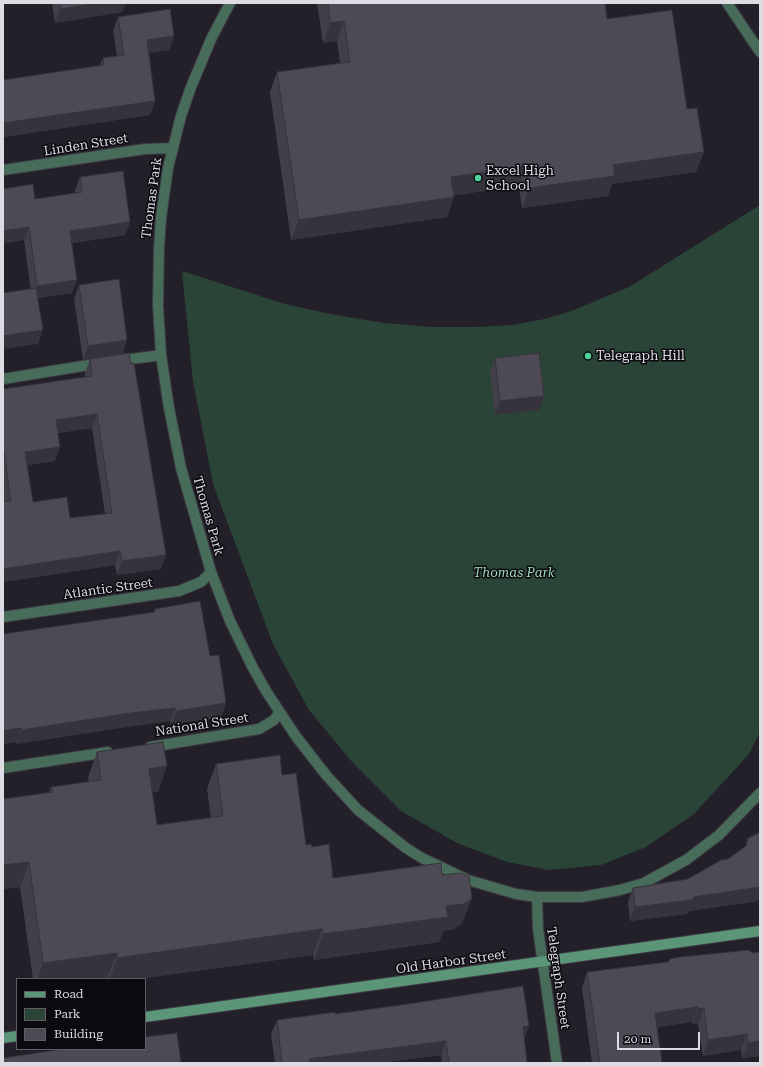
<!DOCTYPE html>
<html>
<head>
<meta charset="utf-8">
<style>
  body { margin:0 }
  #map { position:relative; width:763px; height:1066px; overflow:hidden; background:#23202a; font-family:"Roboto Serif",serif }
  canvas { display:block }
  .frame { position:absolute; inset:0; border:4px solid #dedce3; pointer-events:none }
  .legend { position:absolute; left:16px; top:978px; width:130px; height:72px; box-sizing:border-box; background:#0c0a0f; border:1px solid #605e64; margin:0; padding:5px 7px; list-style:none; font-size:12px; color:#dedce3 }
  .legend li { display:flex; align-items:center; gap:8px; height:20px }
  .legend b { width:20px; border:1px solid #605e64 }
  .scale { position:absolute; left:617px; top:1032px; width:83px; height:18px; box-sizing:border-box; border:2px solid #dedce3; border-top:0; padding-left:5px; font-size:12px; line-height:14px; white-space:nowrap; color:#dedce3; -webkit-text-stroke:3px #0c0a0f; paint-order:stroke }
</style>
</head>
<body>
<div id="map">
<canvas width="763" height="1066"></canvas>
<div class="frame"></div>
<ul class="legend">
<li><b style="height:5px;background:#5c9679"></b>Road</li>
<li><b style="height:11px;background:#2a4437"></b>Park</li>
<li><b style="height:11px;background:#4d4955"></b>Building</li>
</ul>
<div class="scale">20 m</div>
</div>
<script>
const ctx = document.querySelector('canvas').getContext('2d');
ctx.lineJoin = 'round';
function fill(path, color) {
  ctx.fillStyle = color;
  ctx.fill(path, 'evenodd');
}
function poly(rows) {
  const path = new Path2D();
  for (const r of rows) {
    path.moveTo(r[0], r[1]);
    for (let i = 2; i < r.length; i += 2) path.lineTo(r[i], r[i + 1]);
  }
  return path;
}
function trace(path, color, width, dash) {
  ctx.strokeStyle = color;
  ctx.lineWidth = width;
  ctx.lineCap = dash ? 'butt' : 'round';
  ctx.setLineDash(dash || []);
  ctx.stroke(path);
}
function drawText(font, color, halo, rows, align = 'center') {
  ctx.font = font + ' "Roboto Serif",serif';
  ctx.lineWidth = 3;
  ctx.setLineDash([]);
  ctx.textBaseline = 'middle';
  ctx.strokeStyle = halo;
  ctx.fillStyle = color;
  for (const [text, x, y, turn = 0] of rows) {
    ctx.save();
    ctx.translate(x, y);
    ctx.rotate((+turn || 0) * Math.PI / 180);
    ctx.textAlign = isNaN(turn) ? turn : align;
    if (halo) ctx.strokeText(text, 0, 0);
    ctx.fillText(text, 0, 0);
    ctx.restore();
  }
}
fill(poly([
  [760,205,760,732,749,754,694,814,646,847,601,865,549,870,507,862,457,843,401,811,352,762,309,710,273,644,213,484,193,381,182,271,285,304,330,314,384,323,430,327,476,327,512,325,545,319,574,310,629,287]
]), '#2a4437');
const street = poly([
  [230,3,212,37,191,87,181,116,168,168,161,218,159,248,158,305,161,355,169,408,181,468,211,572,230,621,253,668,266,691,295,735,326,775,358,810,406,848,422,858,468,880,516,894,537,897,582,897,620,890,644,883,686,860,719,835,760,793],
  [727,3,760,52],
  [3,170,145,149,172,148],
  [117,361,161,355],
  [3,379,101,363],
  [3,617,179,591,201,582,211,572],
  [150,747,259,729,274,720,280,712],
  [3,768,108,752],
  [537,897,538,929,557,1063]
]);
const secondary = poly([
  [145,1017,760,931],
  [3,1038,17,1036]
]);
trace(street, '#3d3a44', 12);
trace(secondary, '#3d3a44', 12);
trace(street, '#486c5a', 10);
trace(secondary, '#5c9679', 10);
fill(poly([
  [52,3,126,3,122,12,55,23],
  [317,3,605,3,607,19,687,109,696,172,612,184,608,196,522,208,519,186,454,195,447,217,291,240,270,92,277,72,340,63,337,41,323,43],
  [118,17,174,36,169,50,149,53,155,101,150,115,3,137,3,80,100,65,103,58,117,56,113,31],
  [80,177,130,222,125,235,72,243,77,280,72,293,38,298,38,344,24,240,35,199,75,193,75,190],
  [79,285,127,340,122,354,161,569,117,575,115,565,3,582,3,502,4,502,3,494,3,389,85,377,85,373,90,359,83,360,74,299],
  [92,428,105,514,70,518,33,502,27,465,55,461,58,433],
  [495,358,539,410,495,415,490,372],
  [155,609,210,656,226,703,221,717,171,724,170,721,126,727,16,744,16,742,3,744,154,612],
  [97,752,158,792,152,792,157,825,211,818,207,789,216,764,282,775,306,845,312,847,333,878,442,875,472,898,462,923,454,929,443,931,439,942,314,960,313,955,138,979,108,979,107,978,101,979,33,979,20,887,3,889,3,799,49,793,51,787,89,782,88,777],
  [760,830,760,897,758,901,689,911,687,914,630,921,628,902,633,888,688,879,728,859,746,846,759,833],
  [752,953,760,1056,742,1058,741,1050,703,1056,698,1024,693,1024,692,1022,657,1027,662,1063,592,1063,582,988,587,972],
  [335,1014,524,1039,527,1063,442,1063,441,1055,380,1063,275,1063,271,1034,277,1020]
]), '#423f49');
fill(poly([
  [98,3,126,3,122,12,55,23,60,9],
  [344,21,337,41,323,43,330,23],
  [174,36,169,50,142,54,147,40],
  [155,101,150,115,3,137,3,123],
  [704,152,696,172,612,184,608,196,522,208,529,188,613,165],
  [526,166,519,186,444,197,451,177],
  [454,197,447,217,291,240,299,220],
  [130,222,125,235,65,244,70,231],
  [29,227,24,240,3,244,3,231],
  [77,280,72,293,32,299,37,286],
  [43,330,38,344,3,349,3,336],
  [127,340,122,354,83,360,88,346],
  [544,396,539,410,495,415,500,401],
  [97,414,92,428,51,434,56,420],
  [60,447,55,461,20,466,25,452],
  [120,551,115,565,3,582,3,569],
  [166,555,161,569,117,575,122,561],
  [226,703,221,717,171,724,176,711],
  [175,708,170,721,126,727,16,744,21,730,131,713],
  [21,728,16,742,3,744,3,731],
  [167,766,158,792,140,794,149,769],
  [29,862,20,887,3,889,3,865],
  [760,887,760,897,758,901,689,911,687,914,630,921,635,907,694,897],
  [472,898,462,923,454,929,443,931,439,942,314,960,323,934,446,906],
  [322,929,313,955,138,979,110,979,117,958],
  [117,953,107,978,101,979,38,979,43,963],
  [698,1007,692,1022,649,1028,655,1013],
  [704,1008,698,1024,693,1024,698,1009],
  [529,1026,524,1040,523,1027],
  [747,1034,741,1050,703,1056,708,1040],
  [446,1041,441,1055,380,1063,308,1063,309,1059],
  [760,1041,760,1056,742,1058,748,1043]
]), '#36333c');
const building = poly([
  [60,3,98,3,60,9,60,3],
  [328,3,605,3,607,19,672,10,687,109,697,108,704,152,613,165,615,176,529,188,526,166,451,177,454,197,299,220,277,72,350,62,344,21,330,23,328,3],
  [170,9,174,36,147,40,155,101,3,123,3,80,104,65,103,58,124,55,118,17,170,9],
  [123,171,130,222,70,231,77,280,37,286,29,227,3,231,3,189,33,184,35,199,82,192,80,177,123,171],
  [119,279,127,340,88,346,79,285,119,279],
  [36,288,43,330,3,336,3,293,36,288],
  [129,353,131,364,134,363,166,555,122,561,120,551,3,569,3,502,11,501,3,446,3,389,92,376,90,359,129,353],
  [97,414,112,513,70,518,67,497,33,502,25,452,60,447,56,420,97,414],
  [539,353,544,396,500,401,495,358,539,353],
  [200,601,210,656,219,655,226,703,176,711,175,708,131,713,21,730,21,728,3,731,3,634,155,612,155,609,200,601],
  [163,742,167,766,149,769,157,825,223,816,216,764,280,755,282,775,296,773,306,845,311,844,312,847,329,844,333,878,441,863,442,875,460,873,469,876,472,898,464,904,446,906,448,917,323,934,322,929,117,958,117,953,43,963,29,862,3,865,3,799,53,792,51,787,101,780,97,752,163,742],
  [760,830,760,887,694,897,692,900,635,907,633,888,688,879,721,860,728,859,746,846,748,838,759,833,760,830],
  [749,950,752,953,760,952,760,1041,748,1043,747,1034,708,1040,704,1008,698,1009,698,1007,655,1013,662,1063,600,1063,587,972,668,962,670,959,680,957,749,950],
  [523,986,529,1026,523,1027,527,1063,449,1063,446,1041,309,1059,310,1063,282,1063,277,1020,335,1012,335,1014,408,1004,523,986],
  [177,1033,181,1063,3,1063,3,1058,64,1049,145,1049,145,1037,177,1033]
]);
fill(building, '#4d4955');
trace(building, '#36333c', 1);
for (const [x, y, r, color] of [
  [478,178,4,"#4dd39a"],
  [588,356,4,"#4dd39a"]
]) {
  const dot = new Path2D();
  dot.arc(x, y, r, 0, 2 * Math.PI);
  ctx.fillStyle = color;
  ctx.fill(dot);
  trace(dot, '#0c0a0f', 1.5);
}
drawText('13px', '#dedce3', '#0c0a0f', [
  ["Linden Street",86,145,-9],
  ["Thomas Park",152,198,-82],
  ["Thomas Park",208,516,74],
  ["Atlantic Street",108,589,-8],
  ["National Street",202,725,-9],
  ["Old Harbor Street",451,962,-8],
  ["Telegraph Street",558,978,82]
]);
drawText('13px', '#dedce3', '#0c0a0f', [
  ["Excel High",486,171],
  ["School",486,186],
  ["Telegraph Hill",596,356]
], 'left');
drawText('italic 13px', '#9adbba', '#0c0a0f', [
  ["Thomas Park",514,573]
]);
</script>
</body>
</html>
